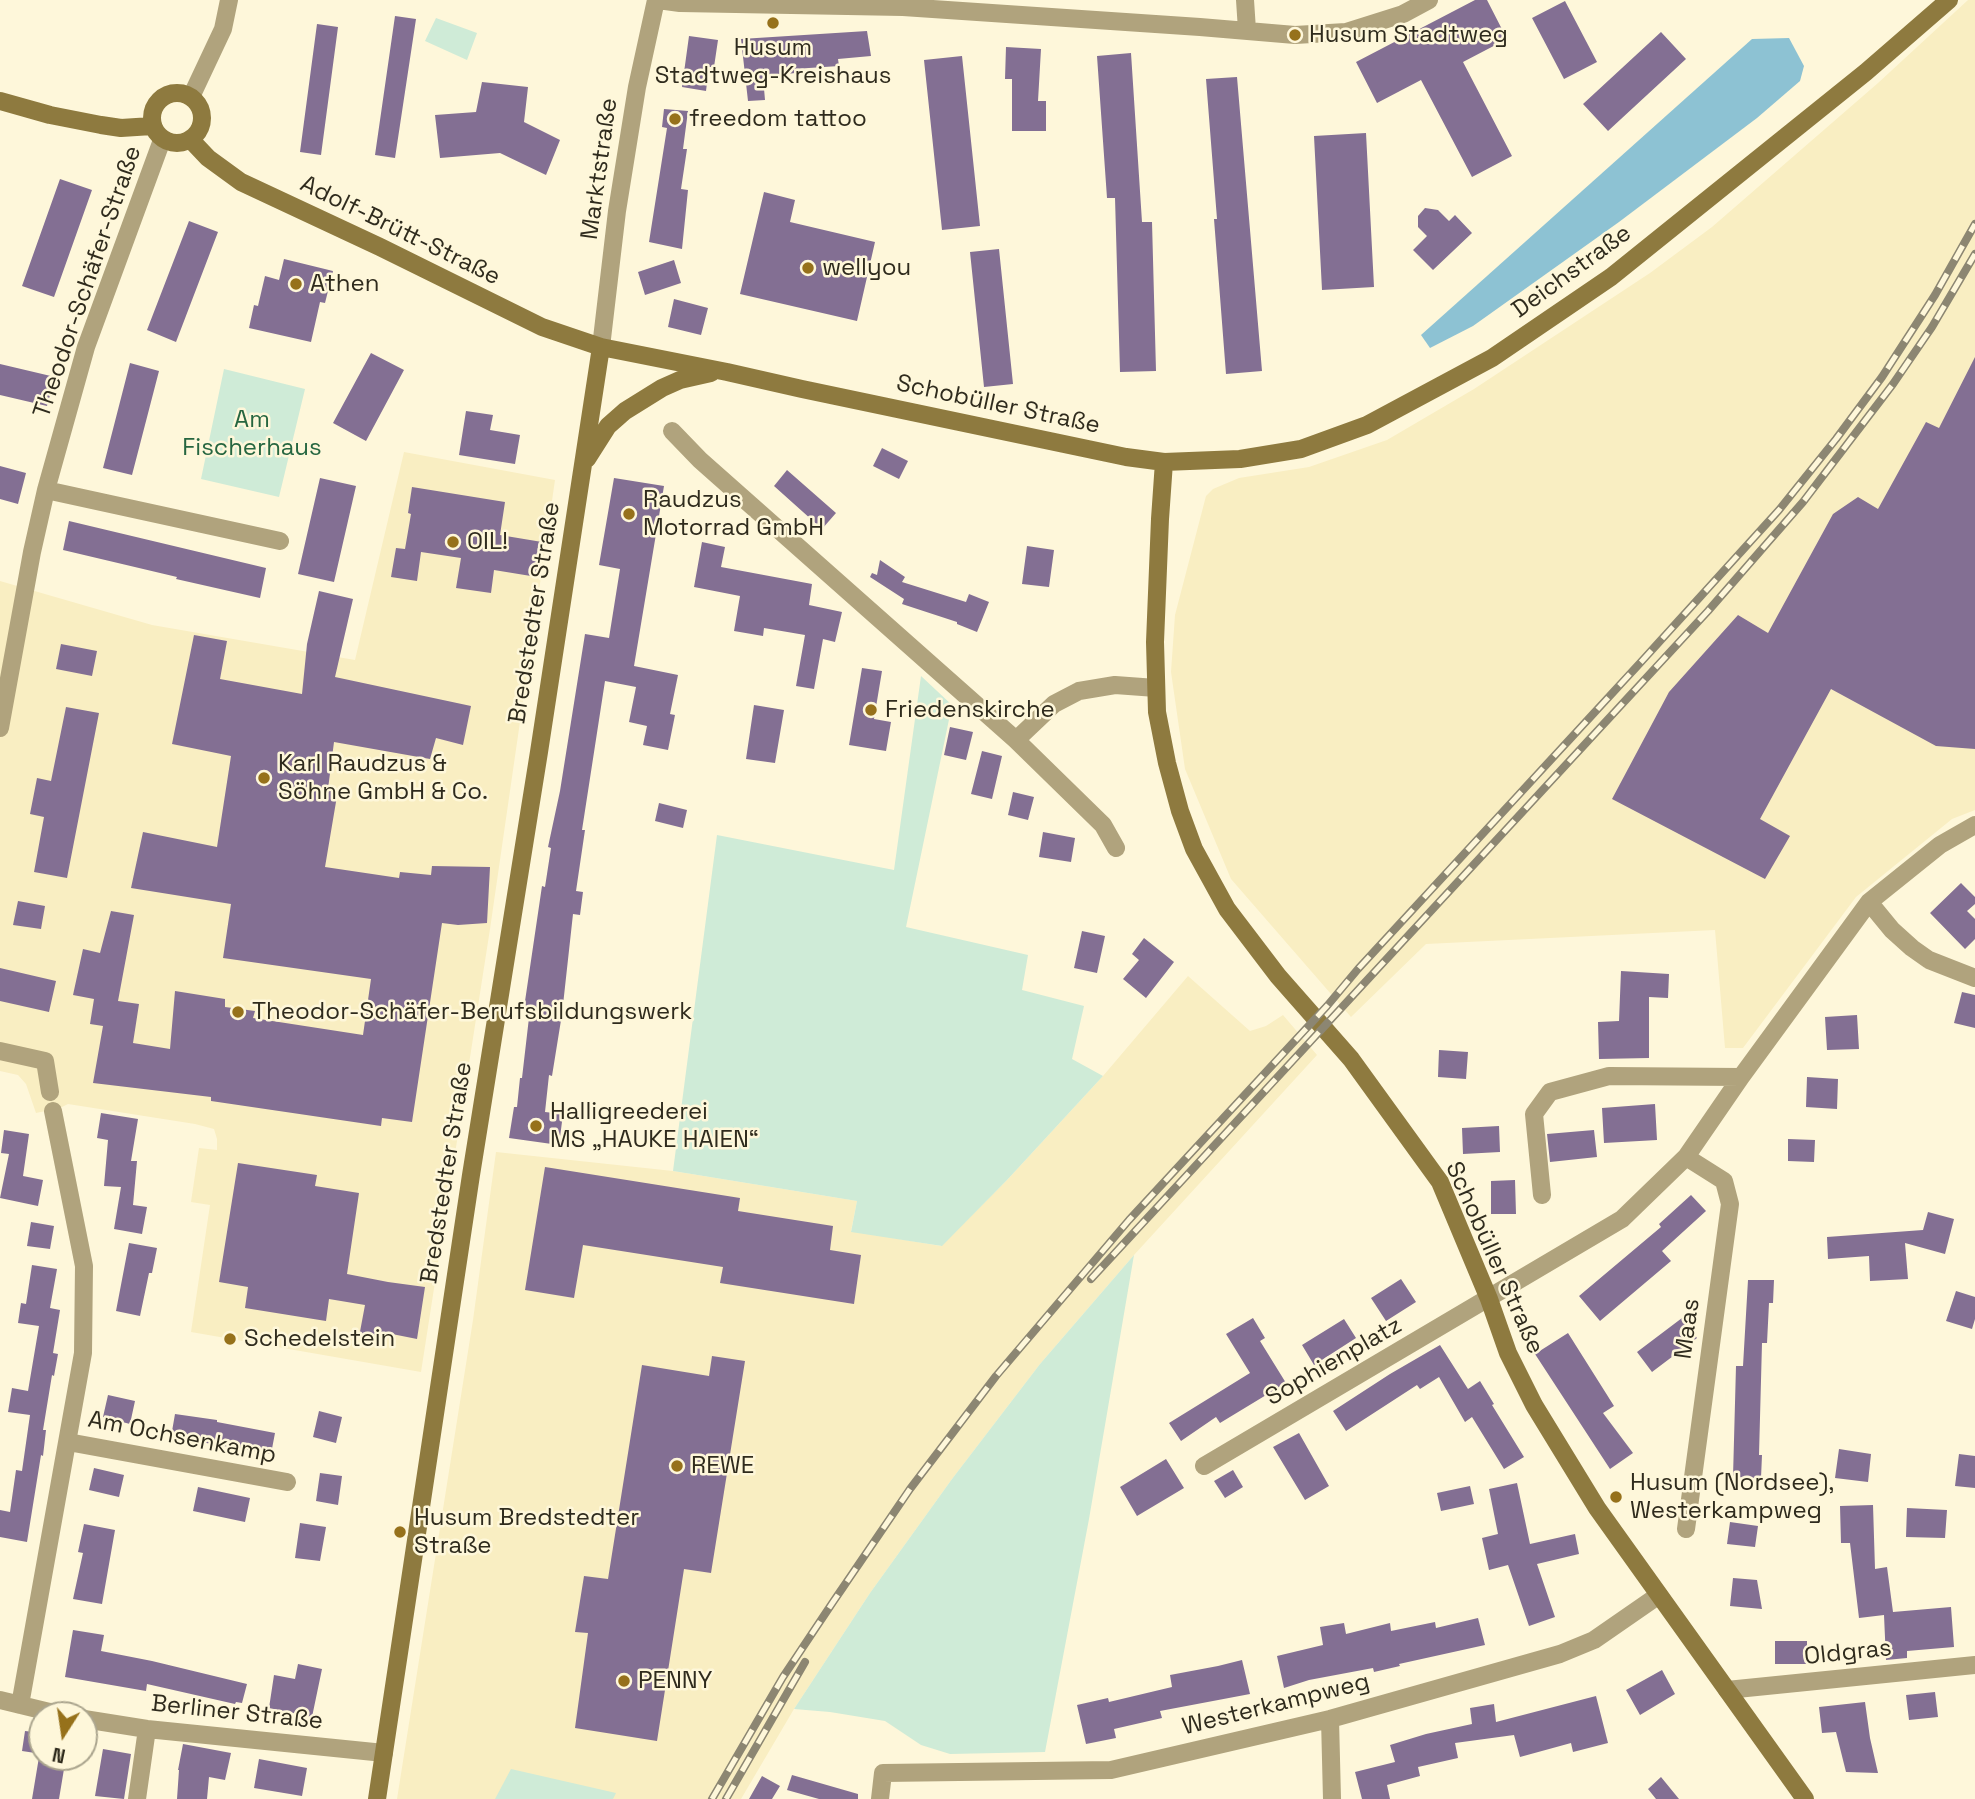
<!DOCTYPE html>
<html>
<head>
<meta charset="utf-8">
<style>
  body { margin:0 }
  #map { position:relative; width:1975px; height:1799px; overflow:hidden; background:#fef7da; font-family:"Space Grotesk",sans-serif }
  canvas { display:block }
  .north { position:absolute; left:28px; top:1701px; width:70px; height:70px; box-sizing:border-box; background:#fef7da; border:2px solid #aba58e; border-radius:50%; rotate:192deg; font-size:19px; font-weight:700; line-height:28px; text-align:center; color:#2f2b1d }
  .north::after { content:''; display:block; margin:auto; width:24px; height:32px; background:#96711b; clip-path:polygon(50% 0,100% 100%,50% 72%,0 100%) }
</style>
</head>
<body>
<div id="map">
<canvas width="1975" height="1799"></canvas>
<div class="north">N</div>
</div>
<script>
const ctx = document.querySelector('canvas').getContext('2d');
ctx.lineJoin = 'round';
function fill(path, color) {
  ctx.fillStyle = color;
  ctx.fill(path, 'evenodd');
}
function poly(rows) {
  const path = new Path2D();
  for (const r of rows) {
    if (r.length === 3) {
      path.moveTo(r[0] + r[2], r[1]);
      path.arc(r[0], r[1], r[2], 0, 2 * Math.PI);
      continue;
    }
    path.moveTo(r[0], r[1]);
    for (let i = 2; i < r.length; i += 2) path.lineTo(r[i], r[i + 1]);
  }
  return path;
}
function trace(path, color, width, dash) {
  ctx.strokeStyle = color;
  ctx.lineWidth = width;
  ctx.lineCap = dash ? 'butt' : 'round';
  ctx.setLineDash(dash || []);
  ctx.stroke(path);
}
function drawText(font, color, halo, rows, align = 'center') {
  ctx.font = font + ' "Space Grotesk",sans-serif';
  ctx.lineWidth = 5;
  ctx.setLineDash([]);
  ctx.textBaseline = 'middle';
  ctx.strokeStyle = halo;
  ctx.fillStyle = color;
  for (const [text, x, y, turn = 0] of rows) {
    ctx.save();
    ctx.translate(x, y);
    ctx.rotate((+turn || 0) * Math.PI / 180);
    ctx.textAlign = isNaN(turn) ? turn : align;
    if (halo) ctx.strokeText(text, 0, 0);
    ctx.fillText(text, 0, 0);
    ctx.restore();
  }
}
fill(poly([
  [1968,0,1975,0,1975,810,1952,819,1856,897,1743,1048,1725,1048,1715,930,1426,944,1351,1017,1231,879,1185,769,1171,672,1175,615,1206,496,1213,489,1239,478,1309,467,1387,440,1474,389,1650,273,1712,227,1878,83],
  [404,452,555,480,490,929,421,1372,191,1332,210,1205,191,1202,199,1148,217,1150,217,1139,214,1129,195,1124,68,1104,60,1108,36,1113,26,1084,18,1075,0,1071,0,581,152,625,355,660],
  [1188,976,1250,1031,1266,1026,1283,1015,1317,1055,1134,1255,1040,1364,952,1479,870,1593,794,1709,741,1799,397,1799,473,1320,496,1152,673,1171,857,1201,851,1231,941,1246,1008,1179,1103,1076]
]), '#f9eec2');
fill(poly([
  [436,18,477,33,467,60,425,41],
  [224,369,305,389,279,497,201,479],
  [921,676,952,705,906,927,1028,955,1022,990,1084,1006,1072,1059,1103,1076,1008,1179,942,1246,851,1232,857,1201,673,1171,717,835,894,870],
  [1134,1255,1089,1519,1045,1752,950,1754,921,1745,885,1721,830,1712,794,1709,870,1593,952,1479,1040,1364],
  [511,1769,616,1793,613,1799,495,1799]
]), '#cfebd7');
fill(poly([
  [1789,38,1804,66,1800,81,1757,118,1619,222,1473,326,1430,348,1421,335,1752,39]
]), '#8dc2d3');
fill(poly([
  [1475,0,1487,0,1507,39,1463,62,1512,156,1472,177,1421,80,1377,103,1356,62],
  [1565,1,1597,62,1564,79,1532,18],
  [395,16,416,19,395,158,375,155],
  [317,24,338,27,321,155,300,152],
  [867,31,871,56,838,59,839,66,794,69,795,73,763,77,765,100,748,101,741,39],
  [1661,32,1686,59,1608,131,1583,104],
  [689,36,718,40,714,67,709,67,706,91,682,87],
  [1006,47,1041,49,1038,101,1046,101,1046,131,1012,131,1012,79,1005,79],
  [1131,53,1142,222,1152,222,1156,371,1120,372,1115,198,1107,198,1097,56],
  [962,56,980,226,942,230,924,60],
  [1237,77,1262,371,1226,374,1214,219,1217,219,1206,79],
  [482,82,528,87,524,122,560,140,546,175,500,153,440,158,435,115,476,112],
  [664,109,688,111,683,149,687,149,681,189,688,190,682,249,649,242,667,128,662,127],
  [1366,133,1374,287,1322,290,1314,136],
  [60,179,92,190,54,297,22,286],
  [764,192,795,200,790,222,875,242,857,321,740,294],
  [1425,208,1438,210,1449,221,1455,215,1472,233,1433,270,1413,250,1427,236,1418,227,1418,216],
  [189,221,218,232,176,342,147,330],
  [999,249,1013,384,984,387,970,252],
  [284,259,333,271,325,303,320,302,311,342,249,328,254,305,258,306,265,276,279,280],
  [674,260,681,283,645,295,638,272],
  [674,299,708,308,701,335,668,327],
  [371,353,404,370,366,441,333,423],
  [1975,357,1975,749,1936,746,1831,689,1760,819,1790,836,1765,879,1612,799,1669,692,1738,615,1768,633,1833,514,1858,497,1878,509,1926,422,1939,428],
  [130,363,159,371,132,475,103,468],
  [0,364,55,377,47,406,0,395],
  [466,411,493,415,490,430,520,435,515,464,459,455],
  [882,448,908,461,899,479,873,466],
  [0,466,26,473,18,504,0,499],
  [787,470,836,513,822,529,774,486],
  [320,478,356,486,334,582,298,574],
  [614,478,664,486,634,666,678,675,670,714,675,715,668,750,643,745,647,726,629,722,636,687,605,681,582,830,585,830,576,891,583,892,580,915,573,914,562,1014,552,1076,549,1075,545,1112,563,1114,559,1145,509,1138,514,1107,517,1107,520,1078,522,1078,530,1009,524,1008,542,886,545,887,551,848,548,847,560,791,585,634,609,638,620,569,599,565],
  [412,487,505,502,500,535,542,542,537,577,494,570,491,593,456,588,461,558,421,552,417,581,391,577,396,548,405,549,411,514,408,513],
  [69,521,266,568,260,598,176,579,177,577,63,550],
  [702,542,725,547,721,567,812,584,809,605,842,612,835,642,823,639,814,689,796,686,805,635,764,628,763,636,734,631,740,596,694,587],
  [1027,546,1054,550,1049,587,1022,584],
  [880,560,905,577,902,582,966,602,969,594,989,602,977,632,957,624,957,622,902,604,904,599,870,577,872,573,877,575],
  [319,591,353,599,335,677,471,706,463,745,436,738,430,759,334,742,328,789,338,790,325,867,399,878,400,872,431,875,432,866,490,867,487,923,458,925,442,923,412,1122,382,1118,381,1126,211,1101,211,1097,93,1083,103,1026,90,1024,94,999,73,995,83,949,100,953,111,911,134,915,118,1001,139,1004,133,1043,170,1049,175,991,225,999,225,1007,255,1011,253,1018,363,1035,371,979,223,958,231,904,131,888,143,832,217,847,231,756,172,744,194,635,227,641,220,679,302,694,307,644],
  [61,644,97,651,92,676,56,669],
  [862,668,882,671,874,719,891,722,886,751,849,745],
  [754,705,784,710,775,763,746,759],
  [66,707,99,713,67,878,34,872,44,817,30,814,37,778,51,781],
  [950,727,973,732,966,760,944,755],
  [982,751,1002,756,992,799,971,794],
  [1013,792,1034,797,1028,820,1008,815],
  [659,803,687,810,683,828,655,821],
  [1043,832,1075,838,1071,862,1039,857],
  [1961,883,1975,897,1975,904,1967,911,1975,919,1975,939,1965,949,1930,913],
  [18,901,45,906,41,929,13,925],
  [1082,931,1105,936,1097,973,1074,968],
  [1144,938,1174,962,1146,998,1123,979,1139,960,1132,954],
  [0,968,56,981,49,1012,0,1001],
  [1621,971,1669,974,1668,998,1649,997,1649,1058,1599,1059,1598,1022,1619,1021],
  [1962,992,1975,995,1975,1028,1954,1023],
  [1857,1015,1859,1049,1827,1050,1825,1017],
  [1439,1050,1468,1052,1466,1079,1438,1077],
  [1807,1077,1838,1079,1837,1109,1806,1107],
  [1655,1104,1657,1140,1604,1143,1602,1108],
  [101,1113,138,1119,131,1161,137,1161,133,1205,147,1207,142,1234,114,1229,121,1187,104,1186,108,1140,97,1138],
  [1499,1126,1500,1152,1463,1154,1462,1128],
  [4,1130,29,1134,23,1176,43,1180,38,1206,0,1198,9,1154,1,1153],
  [1594,1130,1597,1157,1550,1162,1547,1134],
  [1788,1139,1815,1140,1814,1162,1788,1161],
  [238,1163,317,1175,315,1186,359,1193,347,1274,388,1282,425,1287,417,1339,382,1332,380,1341,359,1337,365,1305,329,1299,326,1321,245,1308,248,1287,219,1282],
  [545,1167,740,1198,738,1211,833,1226,830,1250,861,1255,854,1304,720,1283,723,1267,583,1245,574,1298,525,1290],
  [1515,1180,1516,1214,1491,1214,1491,1181],
  [1691,1195,1706,1211,1662,1251,1671,1261,1600,1321,1579,1296,1661,1227,1659,1224],
  [1928,1212,1954,1219,1945,1254,1905,1243,1908,1279,1870,1281,1869,1256,1828,1259,1827,1237,1923,1230],
  [31,1222,54,1226,50,1249,27,1246],
  [129,1243,157,1248,152,1273,149,1273,140,1316,116,1311],
  [32,1265,57,1269,50,1308,60,1310,53,1353,58,1354,54,1376,52,1375,43,1430,46,1430,43,1456,41,1455,27,1542,0,1537,0,1510,10,1512,16,1470,22,1471,30,1415,8,1412,12,1388,28,1391,39,1326,18,1323,21,1303,26,1304],
  [1401,1279,1416,1302,1386,1321,1371,1298],
  [1748,1280,1774,1280,1773,1303,1769,1303,1767,1343,1762,1343,1759,1455,1762,1455,1761,1478,1733,1477,1736,1366,1743,1366],
  [1956,1291,1975,1297,1975,1319,1972,1329,1946,1321],
  [1253,1318,1265,1338,1260,1341,1286,1383,1220,1423,1216,1417,1181,1441,1169,1423,1250,1373,1226,1334],
  [1682,1318,1697,1338,1652,1372,1637,1352],
  [1344,1319,1356,1338,1314,1365,1302,1345],
  [1568,1333,1614,1406,1603,1413,1633,1453,1610,1469,1535,1354],
  [1440,1345,1468,1389,1480,1381,1494,1404,1492,1405,1524,1457,1504,1469,1472,1417,1465,1422,1439,1377,1420,1389,1417,1385,1346,1431,1333,1411,1390,1374],
  [712,1356,745,1361,711,1573,684,1569,657,1741,575,1728,588,1633,575,1632,584,1576,608,1579,642,1365,709,1376],
  [108,1395,135,1401,130,1424,103,1417],
  [319,1411,342,1417,336,1443,313,1437],
  [175,1414,217,1420,217,1422,275,1433,271,1454,171,1437],
  [1299,1433,1329,1486,1305,1500,1273,1447],
  [1839,1449,1871,1454,1868,1482,1835,1478],
  [1959,1454,1975,1456,1975,1488,1955,1486],
  [1166,1459,1184,1488,1137,1516,1120,1487],
  [94,1468,124,1475,119,1497,89,1490],
  [1233,1470,1243,1487,1225,1498,1214,1481],
  [320,1473,342,1476,338,1505,316,1501],
  [1517,1483,1530,1544,1575,1534,1579,1554,1537,1564,1555,1617,1529,1626,1508,1565,1489,1570,1482,1538,1498,1534,1489,1489],
  [1470,1486,1474,1504,1441,1511,1437,1493],
  [198,1487,250,1498,245,1522,193,1511],
  [1873,1505,1875,1569,1887,1567,1893,1612,1951,1607,1954,1647,1907,1651,1907,1658,1886,1660,1884,1615,1859,1618,1850,1543,1841,1543,1840,1506],
  [1907,1508,1947,1510,1945,1538,1906,1537],
  [1730,1522,1758,1526,1755,1547,1727,1544],
  [300,1523,326,1527,320,1561,295,1558],
  [84,1524,115,1530,102,1604,73,1599,83,1553,78,1552],
  [1733,1578,1757,1580,1762,1609,1730,1606],
  [1478,1618,1485,1645,1399,1664,1400,1666,1374,1672,1373,1668,1309,1680,1284,1688,1277,1656,1323,1645,1320,1627,1344,1623,1346,1634,1390,1623,1391,1631,1435,1622,1436,1628],
  [73,1630,104,1635,101,1651,152,1661,247,1684,242,1703,236,1702,235,1704,147,1684,146,1691,65,1677],
  [1775,1641,1807,1641,1807,1664,1775,1664],
  [1242,1660,1250,1694,1160,1711,1162,1718,1114,1729,1116,1738,1086,1744,1077,1705,1108,1698,1109,1702,1172,1687,1170,1675,1218,1666],
  [298,1664,322,1669,312,1717,269,1708,274,1675,295,1679],
  [1662,1670,1675,1694,1640,1715,1626,1690],
  [1935,1692,1938,1717,1909,1720,1906,1695],
  [1596,1696,1608,1743,1573,1752,1571,1743,1520,1757,1514,1735,1455,1743,1458,1758,1418,1767,1420,1776,1387,1785,1390,1799,1362,1799,1355,1772,1395,1762,1390,1745,1426,1734,1472,1724,1470,1708,1494,1704,1496,1722],
  [1865,1702,1870,1738,1878,1773,1846,1772,1836,1732,1822,1733,1819,1707],
  [25,1731,42,1733,42,1754,22,1751],
  [183,1744,231,1753,225,1780,209,1777,207,1799,177,1799,179,1770,178,1770],
  [103,1749,131,1754,124,1799,95,1796],
  [39,1757,66,1757,59,1799,32,1799],
  [259,1759,307,1768,302,1796,254,1788],
  [792,1775,858,1794,858,1799,819,1799,787,1790],
  [762,1776,780,1786,772,1799,749,1799],
  [1661,1777,1679,1799,1656,1799,1648,1789]
]), '#836f93');
trace(poly([
  [658,0,680,3,903,7,1200,27,1295,35,1346,32,1403,14,1429,0],
  [1245,0,1247,30],
  [191,97,223,29,229,0],
  [601,347,617,211,637,87,656,0],
  [672,431,700,460,1016,740,1054,704,1079,691,1115,685,1156,688],
  [46,490,280,541],
  [0,728,32,552,46,490,86,347,162,140],
  [1016,740,1103,825,1116,848],
  [1869,902,1892,930,1912,948,1929,960,1975,978],
  [0,1051,45,1061,50,1092],
  [1686,1157,1724,1181,1730,1204,1686,1529],
  [1542,1195,1534,1114,1550,1092,1609,1076,1741,1077],
  [68,1442,287,1482],
  [1204,1466,1622,1219,1686,1157,1741,1077,1869,902,1940,845,1975,825],
  [1727,1690,1975,1665],
  [0,1700,62,1715],
  [20,1705,83,1353,84,1266,53,1111],
  [84,1719,147,1729,384,1753],
  [1330,1719,1332,1799],
  [137,1799,147,1729],
  [880,1799,883,1773,1111,1770,1330,1719,1560,1654,1594,1640,1659,1595]
]), '#b0a37d', 18);
trace(poly([
  [177,118,25],
  [0,101,50,115,101,125,121,128,152,126],
  [190,139,208,158,241,182,380,247,542,327,601,347,727,372,802,389,1126,457,1164,462,1240,459,1301,449,1367,425,1492,358,1611,277,1866,72,1949,0],
  [587,459,608,426,625,411,662,388,680,380,711,373],
  [1164,462,1160,519,1155,642,1157,712,1167,763,1180,811,1194,849,1227,909,1278,976,1351,1059,1440,1182,1489,1299,1508,1353,1534,1405,1597,1508,1805,1799],
  [377,1799,471,1175,539,752,601,347]
]), '#8e7a3f', 18);
const rail = poly([
  [1091,1279,1708,611,1803,502,1893,384,1932,327,1975,254],
  [712,1799,783,1677,833,1602,910,1489,996,1376,1129,1220,1327,1006,1358,969,1641,662,1779,510,1836,439,1882,377,1935,295,1975,224],
  [726,1799,805,1662]
]);
trace(rail, '#8c8672', 8);
trace(rail, '#fef7da', 5, [16]);
for (const [x, y, r, color] of [
  [773,23,7,"#96711b"],
  [1295,35,7,"#96711b"],
  [675,119,7,"#96711b"],
  [808,268,7,"#96711b"],
  [296,284,7,"#96711b"],
  [629,514,7,"#96711b"],
  [453,542,7,"#96711b"],
  [871,710,7,"#96711b"],
  [264,778,7,"#96711b"],
  [238,1012,7,"#96711b"],
  [536,1126,7,"#96711b"],
  [230,1339,7,"#96711b"],
  [677,1466,7,"#96711b"],
  [1616,1497,7,"#96711b"],
  [400,1532,7,"#96711b"],
  [624,1681,7,"#96711b"]
]) {
  const dot = new Path2D();
  dot.arc(x, y, r, 0, 2 * Math.PI);
  ctx.fillStyle = color;
  ctx.fill(dot);
  trace(dot, '#fef7da', 2.5);
}
drawText('24px', '#2f2b1d', '#fef7da', [
  ["Husum Stadtweg",1309,35],
  ["Husum",773,48,"center"],
  ["Stadtweg-Kreishaus",773,76,"center"],
  ["freedom tattoo",689,119],
  ["wellyou",822,268],
  ["Athen",310,284],
  ["Raudzus",643,500],
  ["Motorrad GmbH",643,528],
  ["OIL!",467,542],
  ["Friedenskirche",885,710],
  ["Karl Raudzus &",278,764],
  ["Söhne GmbH & Co.",278,792],
  ["Theodor-Schäfer-Berufsbildungswerk",252,1012],
  ["Halligreederei",550,1112],
  ["MS „HAUKE HAIEN“",550,1140],
  ["Schedelstein",244,1339],
  ["REWE",691,1466],
  ["Husum (Nordsee),",1630,1483],
  ["Westerkampweg",1630,1511],
  ["Husum Bredstedter",414,1518],
  ["Straße",414,1546],
  ["PENNY",638,1681]
], 'left');
drawText('24px', '#2f2b1d', '#fef7da', [
  ["Marktstraße",600,169,-82],
  ["Adolf-Brütt-Straße",400,231,26],
  ["Deichstraße",1572,272,-36],
  ["Theodor-Schäfer-Straße",88,282,-71],
  ["Schobüller Straße",998,405,12],
  ["Bredstedter Straße",535,613,-81],
  ["Bredstedter Straße",447,1173,-81],
  ["Schobüller Straße",1494,1258,66],
  ["Maas",1688,1329,-82],
  ["Sophienplatz",1334,1362,-30],
  ["Am Ochsenkamp",182,1438,11],
  ["Oldgras",1848,1653,-6],
  ["Westerkampweg",1276,1705,-14],
  ["Berliner Straße",237,1713,6]
]);
drawText('24px', '#266640', '#fef7da', [
  ["Am",252,420],
  ["Fischerhaus",252,448]
]);
</script>
</body>
</html>
